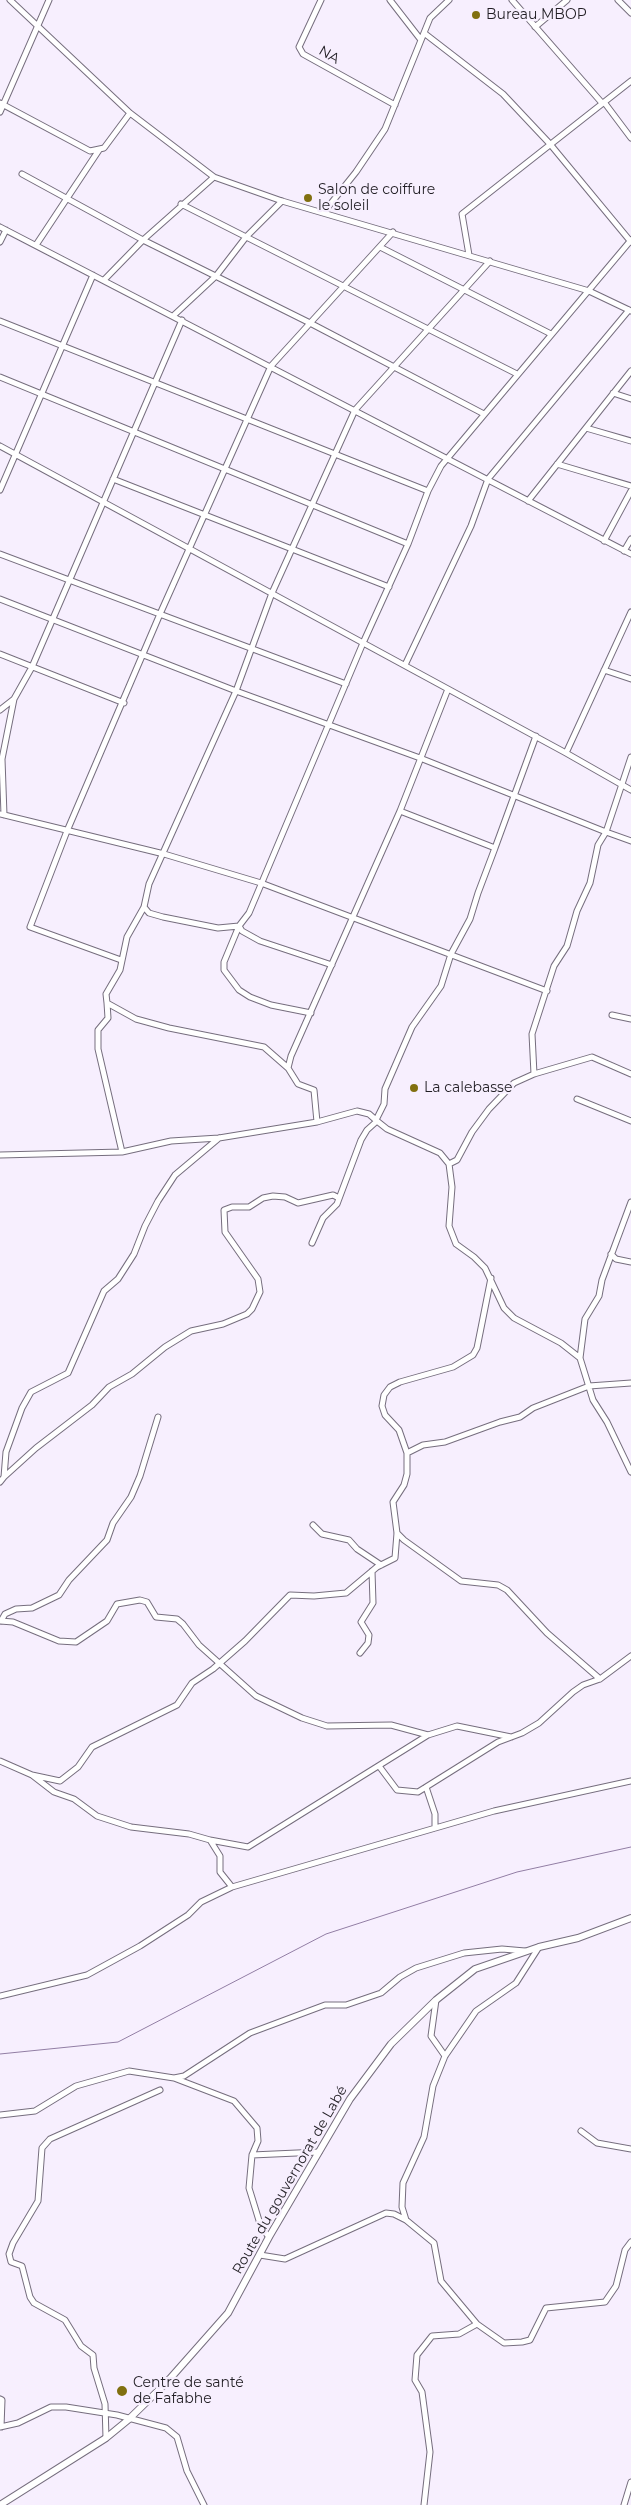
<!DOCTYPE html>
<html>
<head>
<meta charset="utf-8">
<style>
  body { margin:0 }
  canvas { display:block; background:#f7effe }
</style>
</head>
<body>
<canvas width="631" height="2505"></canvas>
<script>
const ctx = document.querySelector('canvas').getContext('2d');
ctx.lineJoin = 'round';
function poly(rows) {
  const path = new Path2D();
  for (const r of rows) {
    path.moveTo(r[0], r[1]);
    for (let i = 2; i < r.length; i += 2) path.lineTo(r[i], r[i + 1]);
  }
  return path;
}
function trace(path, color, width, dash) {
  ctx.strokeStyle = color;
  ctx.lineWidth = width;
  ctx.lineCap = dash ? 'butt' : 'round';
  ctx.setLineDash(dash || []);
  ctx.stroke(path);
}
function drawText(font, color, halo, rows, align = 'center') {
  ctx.font = font + ' Montserrat,sans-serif';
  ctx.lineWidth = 4.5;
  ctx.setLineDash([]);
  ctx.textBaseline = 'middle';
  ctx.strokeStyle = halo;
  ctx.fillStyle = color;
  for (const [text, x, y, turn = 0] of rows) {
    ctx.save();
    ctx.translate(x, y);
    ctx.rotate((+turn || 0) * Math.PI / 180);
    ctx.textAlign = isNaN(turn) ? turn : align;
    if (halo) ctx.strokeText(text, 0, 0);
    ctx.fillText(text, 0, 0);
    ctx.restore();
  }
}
trace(poly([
  [0,2054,118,2042,326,1934,517,1872,631,1847]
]), '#927ea4', 1);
const minor = poly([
  [10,0,130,113,214,177,282,201,589,291,631,311],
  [321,0,299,47,303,54,395,105],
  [390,0,421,40],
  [512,0,602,103],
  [618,0,631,13],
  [535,27,567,0],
  [424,33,503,94,550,144,631,242],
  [604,102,631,138],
  [0,103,90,151,104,148,130,113],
  [0,112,49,0],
  [22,174,143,240,310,323,484,414],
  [181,204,517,374],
  [324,212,356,172,385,129,430,18,449,0],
  [0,227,631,554],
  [0,242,6,230],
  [36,245,99,150],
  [380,247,551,334],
  [469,255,462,214,631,81],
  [104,280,143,240,214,177],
  [173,316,216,276,246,237,282,201],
  [0,321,428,491],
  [0,377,408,544],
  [613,393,631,399],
  [586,428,631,441],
  [0,446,566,753],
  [557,464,631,486],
  [113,479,389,587],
  [0,490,93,275],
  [528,501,631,371],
  [604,541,631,491],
  [624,551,631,539],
  [0,554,346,684],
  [0,599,236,691,420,758,606,832,631,757],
  [631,612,566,753,631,790],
  [0,654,124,703],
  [405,665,471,526,488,479,629,310],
  [604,670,631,679],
  [448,689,400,811,291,1056,288,1068,264,1047,169,1028,136,1019,107,1003,106,994,120,970,127,937,144,907,149,884,236,691,272,593,355,410,490,261],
  [0,710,14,699,32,667,182,320],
  [400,811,495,848,536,736],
  [0,814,164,854,261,883,547,991],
  [4,815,2,759,14,699],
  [144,907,149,913,163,917,218,928,239,926,249,913,363,643,408,544,428,491,441,466,631,240],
  [121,960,30,927,67,831,160,614,271,366,393,232],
  [107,1003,108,1018,98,1030,98,1049,122,1152],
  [311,1013,271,1005,250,997,239,990,224,970,224,962,239,926,242,931,260,941,332,965],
  [612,1015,631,1019],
  [288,1068,298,1084,314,1090,317,1122,357,1111,369,1114,377,1121,367,1130,361,1140,337,1204,323,1218,312,1243],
  [534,1074,532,1034,554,966,567,946,577,911,590,883,598,845,606,832,631,841],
  [577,1099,631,1121],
  [376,1120,384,1104,385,1089,412,1027,441,986,451,954,470,919,478,893,495,848],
  [377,1121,387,1129,440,1153,449,1164,452,1187,449,1226,456,1244,474,1257,485,1268,504,1308,514,1318,561,1343,580,1358],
  [0,1155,122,1152,171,1141,219,1138,317,1122],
  [449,1164,457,1160,472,1132,489,1109,514,1083,534,1074,592,1057,631,1074],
  [631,1202,602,1280,599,1296,585,1319,580,1358,593,1400,607,1422,631,1472],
  [611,1254,616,1259,631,1262],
  [407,1453,399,1430,385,1415,382,1406,384,1395,390,1387,400,1382,453,1367,473,1355,477,1348,491,1278],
  [4,1477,36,1448,92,1405,109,1387,132,1374,165,1347,191,1331,223,1324,247,1314,252,1309,260,1292,258,1279,225,1232,224,1210,232,1207,249,1207,263,1198,273,1196,285,1197,298,1203,333,1195,339,1198],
  [0,1482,4,1477,6,1452,22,1408,31,1392,68,1373,104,1291,118,1279,134,1254,145,1226,158,1201,175,1175,219,1138],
  [313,1525,322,1534,349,1540,357,1549,381,1565],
  [397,1533,404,1540,461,1581,498,1585,507,1590,547,1633,600,1679],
  [0,1621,13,1622,59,1641,76,1642,107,1621,117,1604,140,1600,147,1602,156,1617,177,1619,183,1624,199,1645,256,1696,302,1718,327,1726,391,1725,428,1735],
  [1,1621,5,1614,16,1609,32,1608,59,1595,69,1580,107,1540,113,1523,131,1497,140,1476,158,1417],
  [360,1653,368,1643,369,1635,361,1622,373,1603,372,1571],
  [0,1761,32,1775,54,1792,74,1799,97,1816,131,1827,189,1834,210,1840,220,1856,220,1872,232,1887],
  [379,1766,397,1790,418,1792,498,1742,522,1733,539,1723,573,1692,583,1685,600,1679,631,1656],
  [32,1775,60,1781,78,1767,92,1747,177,1705,192,1683,213,1669,245,1641,290,1595,314,1596,346,1593,377,1567,395,1558,397,1533,393,1502,404,1485,407,1474,407,1453,423,1445,445,1442,500,1422,520,1417,533,1408,589,1386,631,1383],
  [426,1787,435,1814,435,1828],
  [210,1840,248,1847,428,1735,457,1726,511,1737],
  [539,1947,516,1983,476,2011,445,2056,433,2086,424,2137,403,2183,402,2207,406,2220,434,2243,441,2281,477,2324,504,2343,522,2342,530,2340,546,2308,605,2302,616,2286,625,2250,631,2242],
  [0,1996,87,1975,140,1946,188,1915,201,1902,232,1887,494,1811,631,1781],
  [436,2000,431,2036,445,2056],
  [174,2078,184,2076,250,2033,325,2005,346,2005,381,1993,400,1977,416,1968,464,1953,502,1949,525,1951],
  [0,2115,35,2111,76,2086,129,2071,174,2078,234,2101,257,2128,258,2141,252,2155,249,2188,261,2227,269,2237],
  [581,2131,597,2143,631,2149],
  [252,2155,319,2152],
  [260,2255,285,2259,386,2213,394,2214,406,2220],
  [0,2399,2,2400,1,2427],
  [0,2427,18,2423,51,2407,66,2407,117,2415,166,2428,177,2437,187,2471,204,2505],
  [106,2438,105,2404,94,2368,93,2355,81,2346,65,2320,34,2303,30,2297,22,2266,11,2262,9,2254,13,2243,38,2201,42,2148,50,2139,160,2090],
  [424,2505,430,2452,422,2392,415,2380,417,2355,432,2336,459,2334,477,2324],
  [624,2505,631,2482]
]);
const tertiary = poly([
  [0,2505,106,2438,128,2420,167,2382,228,2313,269,2237,350,2099,391,2044,436,2000,475,1969,539,1947,578,1938,631,1918]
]);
trace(minor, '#766e7e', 7);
trace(tertiary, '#766e7e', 8);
trace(minor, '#fff', 5);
trace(tertiary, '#fff', 6);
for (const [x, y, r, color] of [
  [476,15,5,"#817010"],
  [308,198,5,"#817010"],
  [414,1088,5,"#817010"],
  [122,2391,6,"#817010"]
]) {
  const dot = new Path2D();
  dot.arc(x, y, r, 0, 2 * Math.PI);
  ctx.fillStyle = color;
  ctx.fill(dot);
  trace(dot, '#f7effe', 2);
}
drawText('14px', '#211e24', '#f7effe', [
  ["Bureau MBOP",486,15],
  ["Salon de coiffure",318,190],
  ["le soleil",318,206],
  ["La calebasse",424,1088],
  ["Centre de santé",133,2383],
  ["de Fafabhe",133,2399]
], 'left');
drawText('14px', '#211e24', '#f7effe', [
  ["NA",329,55,30],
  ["Route du gouvernorat de Labé",290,2180,-60]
]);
</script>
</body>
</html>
